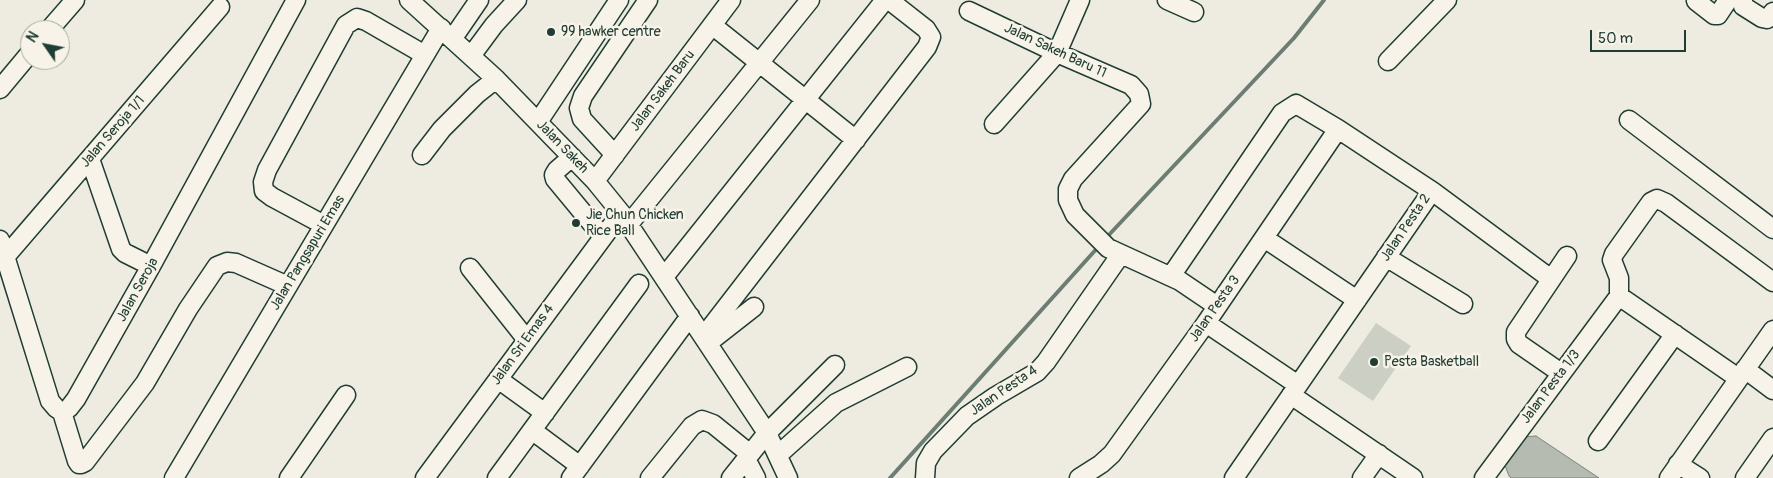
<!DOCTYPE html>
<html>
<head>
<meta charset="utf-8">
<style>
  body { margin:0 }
  #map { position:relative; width:1773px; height:478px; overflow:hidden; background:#eeece1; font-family:Pangolin,sans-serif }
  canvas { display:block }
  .north { position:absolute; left:20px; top:20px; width:50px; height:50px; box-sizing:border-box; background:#f7f3e8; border:1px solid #a1aaa0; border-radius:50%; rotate:303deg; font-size:14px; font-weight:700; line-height:20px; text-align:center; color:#1f3d34 }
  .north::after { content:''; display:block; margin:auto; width:18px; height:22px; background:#1f3d34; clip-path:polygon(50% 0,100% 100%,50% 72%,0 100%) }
  .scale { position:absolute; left:1590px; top:30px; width:96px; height:22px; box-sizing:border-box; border:2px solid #1f3d34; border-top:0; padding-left:6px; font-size:15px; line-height:18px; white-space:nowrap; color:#1f3d34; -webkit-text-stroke:4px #f7f3e8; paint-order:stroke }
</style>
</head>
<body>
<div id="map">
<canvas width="1773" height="478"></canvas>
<div class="north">N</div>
<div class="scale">50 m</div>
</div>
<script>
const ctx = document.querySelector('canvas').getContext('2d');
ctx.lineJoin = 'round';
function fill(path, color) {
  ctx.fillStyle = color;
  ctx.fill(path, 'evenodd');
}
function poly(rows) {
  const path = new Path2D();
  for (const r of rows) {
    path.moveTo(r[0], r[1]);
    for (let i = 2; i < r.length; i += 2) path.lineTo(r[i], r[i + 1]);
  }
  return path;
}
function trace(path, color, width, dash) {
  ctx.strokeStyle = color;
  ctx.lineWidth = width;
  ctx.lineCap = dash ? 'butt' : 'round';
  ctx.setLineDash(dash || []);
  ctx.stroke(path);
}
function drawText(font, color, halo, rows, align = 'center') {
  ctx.font = font + ' Pangolin,sans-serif';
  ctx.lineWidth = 5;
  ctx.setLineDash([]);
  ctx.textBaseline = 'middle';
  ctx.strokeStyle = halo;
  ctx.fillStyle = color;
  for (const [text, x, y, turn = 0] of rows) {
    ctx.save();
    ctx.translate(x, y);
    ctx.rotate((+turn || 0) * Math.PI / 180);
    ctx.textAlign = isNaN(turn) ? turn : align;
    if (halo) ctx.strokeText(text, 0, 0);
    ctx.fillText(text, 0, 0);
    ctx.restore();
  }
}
fill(poly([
  [1376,323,1411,346,1373,401,1338,378]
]), '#cccfc4');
trace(poly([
  [1106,238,1294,38,1324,0],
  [890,478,1100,245]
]), '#6c7e74', 4);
const building = poly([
  [1536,436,1599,478,1511,478,1509,476,1504,463,1521,437,1536,436]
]);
fill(building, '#b5bbb0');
trace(building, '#7f837b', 1);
const minor = poly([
  [409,0,496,79,595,181,621,213,767,433,788,478],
  [1167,0,1194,12],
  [1743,0,1743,6,1762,18,1767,19,1770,17,1773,12],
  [1696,1,1714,15,1718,15,1728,0],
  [969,11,1057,53,1131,85,1139,94,1141,104,1073,179,1068,189,1068,200,1075,215,1108,248,1180,281,1217,306],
  [712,25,856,140],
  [49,30,75,0],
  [453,38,479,0],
  [471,56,494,25,517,0],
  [1388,61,1447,0],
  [0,89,30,53],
  [1629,120,1773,229],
  [538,122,619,0],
  [994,124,1057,53,1080,0],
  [422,155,442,129,477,94,496,79],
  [615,155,582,119,579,108,583,96,648,0],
  [572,157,557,170,554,175,555,179,603,237],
  [90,159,121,249,125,253,151,266],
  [595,181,731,0],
  [1432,191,1551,279],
  [629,224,810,0],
  [324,225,272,197,264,191,263,182,267,170,346,25,357,18,366,21,425,55],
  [1264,238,1357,300],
  [0,240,50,401,56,408,62,412,69,408,76,399,151,266,296,0],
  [6,256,220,7],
  [1386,257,1463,304],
  [470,268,527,340],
  [1171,276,1282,113,1296,104,1338,129,1432,191,1234,478],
  [664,277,885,0],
  [1619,296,1619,278,1612,260,1614,254,1651,202,1657,199,1666,203,1773,282],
  [1619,296,1738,378],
  [1206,323,1298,385],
  [704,336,927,47,931,37,926,29,889,0],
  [708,343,754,307],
  [1745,369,1773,390],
  [1561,373,1519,344,1516,339,1516,332,1567,256],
  [498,379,545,413],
  [1291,395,1413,478],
  [62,412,77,461,79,464,81,464,85,462,145,383,188,309,217,266,227,262,236,263,288,286],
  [533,431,580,466],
  [1598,441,1675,334],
  [778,455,836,403,907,367],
  [746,459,756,478],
  [1678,464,1700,478],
  [174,478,441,28],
  [289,478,346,395],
  [425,478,621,213],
  [497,478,639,284],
  [571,478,690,316],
  [650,478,692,426,702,420,713,424,750,454],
  [731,478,767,433,835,365],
  [925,478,926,463,933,451,967,416,996,396,1037,372,1046,362,1121,254],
  [1079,478,1101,464,1112,454,1206,323,1338,129],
  [1362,478,1379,454],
  [1484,478,1619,296],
  [1669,478,1773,330],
  [1745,478,1773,438]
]);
trace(minor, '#1f3d34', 21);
trace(minor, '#f7f3e8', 18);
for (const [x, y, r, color] of [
  [551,32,5,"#1f3d34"],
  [576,223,5,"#1f3d34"],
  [1374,362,5,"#1f3d34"]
]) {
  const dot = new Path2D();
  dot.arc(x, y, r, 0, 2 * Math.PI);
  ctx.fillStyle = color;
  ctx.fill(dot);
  trace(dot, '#f7f3e8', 2);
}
drawText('14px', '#1f3d34', '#f7f3e8', [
  ["99 hawker centre",561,32],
  ["Jie Chun Chicken",586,215],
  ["Rice Ball",586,231],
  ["Pesta Basketball",1384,362]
], 'left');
drawText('14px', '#1f3d34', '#f7f3e8', [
  ["Jalan Sakeh Baru 11",1055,51,25],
  ["Jalan Sakeh Baru",663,91,-53],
  ["Jalan Seroja 1/1",113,132,-49],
  ["Jalan Sakeh",562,147,46],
  ["Jalan Pesta 2",1406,228,-56],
  ["Jalan Pangsapuri Emas",308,253,-59],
  ["Jalan Seroja",138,290,-61],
  ["Jalan Pesta 3",1215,309,-55],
  ["Jalan Sri Emas 4",523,345,-54],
  ["Jalan Pesta 1/3",1551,387,-53],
  ["Jalan Pesta 4",1004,391,-34]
]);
</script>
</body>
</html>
